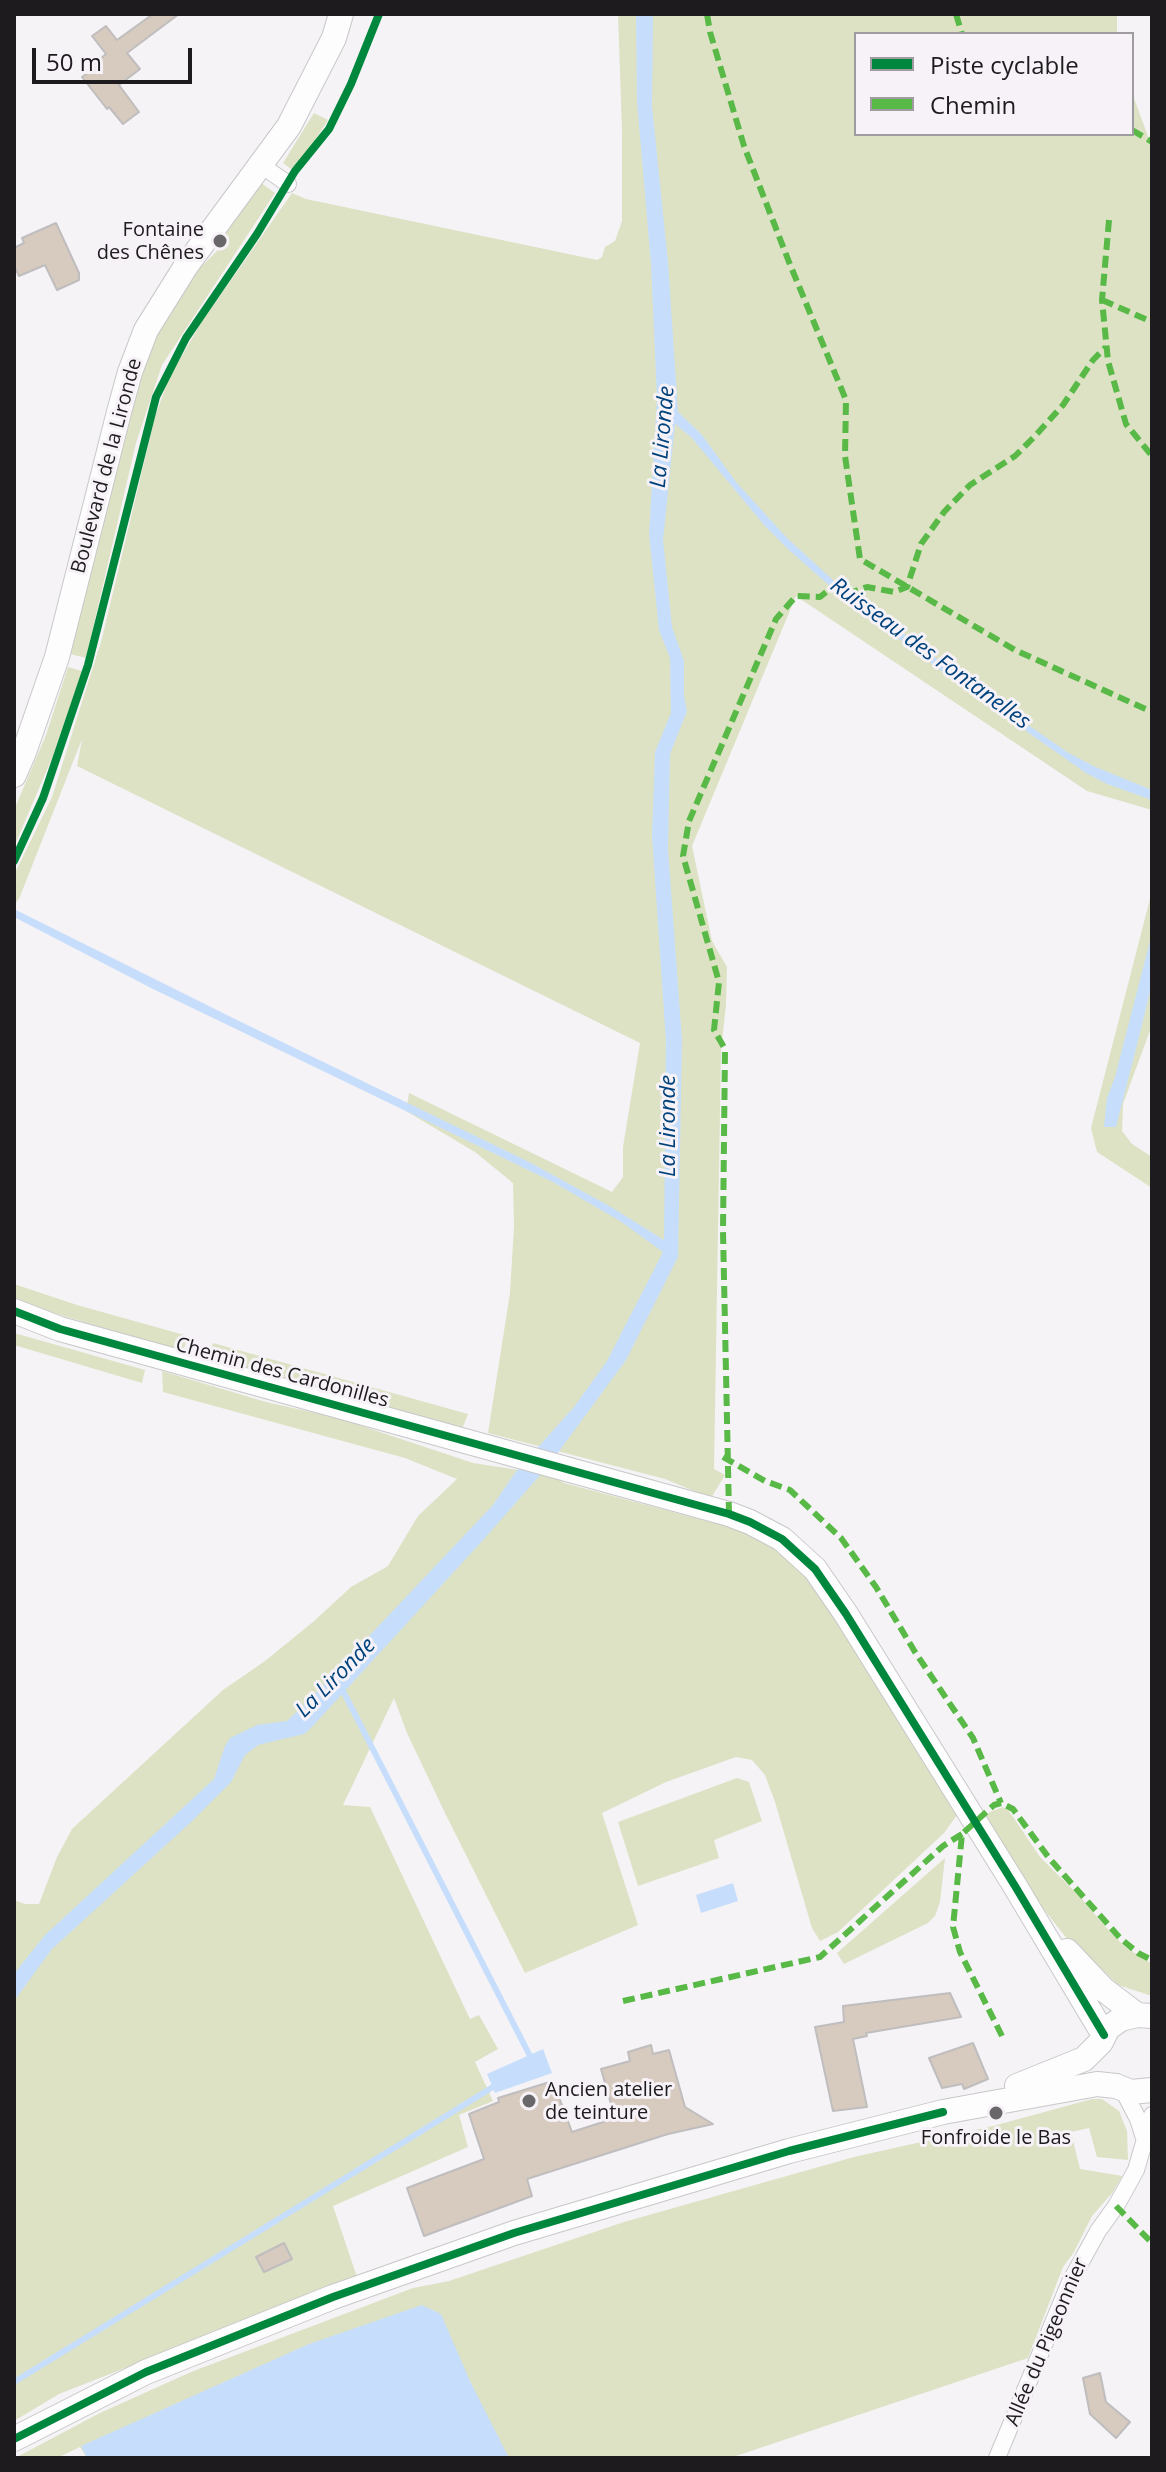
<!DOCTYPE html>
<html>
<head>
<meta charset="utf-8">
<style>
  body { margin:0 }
  #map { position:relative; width:1166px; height:2472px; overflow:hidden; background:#f5f3f6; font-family:"Open Sans",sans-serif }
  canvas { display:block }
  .frame { position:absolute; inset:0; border:16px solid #1d1b1d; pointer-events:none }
  .legend { position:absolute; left:854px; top:32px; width:280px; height:104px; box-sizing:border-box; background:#f6f2f7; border:2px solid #9f9ca0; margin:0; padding:10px 14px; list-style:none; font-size:24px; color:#1d1b1d }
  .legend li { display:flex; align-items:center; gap:16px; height:40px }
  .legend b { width:40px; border:2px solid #9f9ca0 }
  .scale { position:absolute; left:32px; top:48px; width:160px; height:36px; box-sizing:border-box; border:4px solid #1d1b1d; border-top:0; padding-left:10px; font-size:24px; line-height:28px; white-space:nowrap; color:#1d1b1d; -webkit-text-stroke:6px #f6f2f7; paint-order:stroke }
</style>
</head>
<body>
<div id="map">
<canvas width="1166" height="2472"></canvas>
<div class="frame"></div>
<ul class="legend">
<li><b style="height:10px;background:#00873e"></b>Piste cyclable</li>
<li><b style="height:10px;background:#58b947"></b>Chemin</li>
</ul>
<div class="scale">50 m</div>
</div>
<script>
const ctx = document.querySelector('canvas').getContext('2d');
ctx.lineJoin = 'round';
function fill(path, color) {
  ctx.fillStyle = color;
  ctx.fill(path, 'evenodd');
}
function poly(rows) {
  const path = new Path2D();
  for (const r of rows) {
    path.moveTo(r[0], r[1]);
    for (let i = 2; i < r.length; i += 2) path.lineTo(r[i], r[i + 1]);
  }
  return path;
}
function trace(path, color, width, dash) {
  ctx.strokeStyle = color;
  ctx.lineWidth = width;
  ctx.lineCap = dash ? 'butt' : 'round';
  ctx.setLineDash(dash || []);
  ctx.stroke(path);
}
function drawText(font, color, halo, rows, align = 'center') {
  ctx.font = font + ' "Open Sans",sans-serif';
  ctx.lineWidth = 6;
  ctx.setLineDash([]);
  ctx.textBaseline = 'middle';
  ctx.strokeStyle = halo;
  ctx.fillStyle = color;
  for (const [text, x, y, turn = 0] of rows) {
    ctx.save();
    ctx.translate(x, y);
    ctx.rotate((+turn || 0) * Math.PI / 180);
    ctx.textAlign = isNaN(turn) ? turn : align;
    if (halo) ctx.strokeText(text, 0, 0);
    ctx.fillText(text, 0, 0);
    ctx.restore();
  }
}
fill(poly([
  [618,14,1117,14,1117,34,856,34,856,134,1132,134,1132,93,1152,147,1152,810,1087,791,796,596,692,846,712,941,727,967,726,1005,721,1050,714,1469,725,1475,711,1498,665,1479,488,1433,510,1293,514,1226,513,1183,475,1152,406,1111,409,1093,612,1192,623,1177,623,1147,640,1043,77,766,82,739,19,899,14,905,14,875,52,797,101,642,155,417,169,378,201,323,292,193,306,199,597,260,602,257,605,247,615,241,622,221,622,130],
  [314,113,328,120,310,148,291,169,283,163],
  [260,182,275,193,162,365,136,443,86,658,70,654,137,382,159,330,176,301,199,269,217,251,225,239,224,236],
  [68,667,82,671,52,758,14,847,14,810,46,735],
  [1152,891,1152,1025,1123,1104,1122,1131,1132,1144,1152,1157,1152,1188,1097,1152,1091,1128],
  [14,1284,77,1305,188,1336,183,1352,14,1301],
  [14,1333,145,1370,142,1383,14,1345],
  [213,1343,468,1414,462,1429,209,1357],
  [162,1371,266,1402,338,1418,473,1463,551,1475,564,1483,714,1523,747,1528,805,1565,962,1808,944,1833,838,1932,820,1941,812,1928,775,1802,765,1775,752,1760,736,1757,666,1782,602,1813,638,1925,525,1973,445,1813,407,1733,394,1698,343,1805,370,1807,470,2019,479,2015,498,2049,475,2062,493,2101,459,2115,468,2147,333,2206,357,2277,59,2394,14,2421,14,1900,25,1904,39,1904,57,1857,72,1829,223,1690,265,1661,313,1622,351,1587,388,1566,418,1516,457,1479,405,1458,163,1392],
  [737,1778,749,1782,762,1821,714,1840,719,1858,638,1886,618,1822],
  [1003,1807,1009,1811,1040,1857,1082,1899,1101,1922,1125,1947,1152,1964,1152,1996,1118,1985,1093,1960,1087,1964,1042,1907,988,1823,987,1815,990,1812],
  [945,1858,940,1902,935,1916,928,1923,844,1964,837,1953],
  [1092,2099,1102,2099,1119,2111,1127,2131,1128,2160,1097,2157,1089,2128,1071,2132,1080,2169,1122,2176,1113,2192,1092,2216,1074,2252,1063,2267,1028,2358,730,2458,87,2458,80,2447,57,2458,15,2458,100,2413,191,2372,413,2288,449,2281,624,2222,854,2157,993,2126]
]), '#dde2c4');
fill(poly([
  [636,14,653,14,652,106,668,262,678,412,702,435,736,482,787,538,834,581,978,690,1067,752,1093,766,1152,790,1152,800,1107,784,1086,773,952,679,839,594,789,550,765,526,691,437,675,424,663,540,672,627,684,661,684,695,687,711,670,754,668,849,682,1040,678,1257,626,1360,549,1465,484,1539,310,1729,304,1734,258,1745,245,1755,231,1782,190,1823,52,1949,14,2001,14,1974,45,1935,214,1779,225,1746,230,1738,257,1725,287,1721,302,1707,493,1505,515,1473,574,1407,607,1361,663,1252,620,1221,553,1182,153,989,14,917,14,909,237,1020,531,1163,611,1207,664,1240,666,1042,652,836,655,752,671,713,670,658,659,630,649,534,657,398,651,264,637,102],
  [1152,933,1152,983,1139,1037,1116,1127,1104,1127,1107,1098,1115,1077],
  [733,1883,738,1901,701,1913,696,1895],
  [543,2049,552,2073,495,2093,487,2074],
  [422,2305,441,2314,470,2381,509,2458,87,2458,81,2446,309,2344]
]), '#c6defb');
trace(poly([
  [340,1685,530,2056],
  [14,2382,493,2087]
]), '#c6defb', 6);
const building = poly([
  [153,14,179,14,127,53,140,69,119,85,139,112,123,124,109,107,107,109,82,77,90,71,89,69,106,54,92,36,106,26,117,40,153,14],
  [56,223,79,273,79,280,57,290,45,265,19,276,14,266,14,248,24,243,22,238,56,223],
  [950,1993,961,2017,866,2033,867,2036,853,2039,867,2107,833,2111,815,2027,844,2022,843,2006,950,1993],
  [973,2043,988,2079,964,2089,962,2084,942,2088,929,2058,973,2043],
  [651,2045,653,2054,669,2050,685,2107,713,2124,668,2134,527,2179,532,2196,424,2236,407,2188,484,2159,469,2114,499,2102,498,2098,553,2081,572,2132,606,2121,615,2118,601,2069,630,2061,628,2052,651,2045],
  [284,2243,292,2259,264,2272,256,2257,284,2243],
  [1100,2373,1106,2402,1130,2422,1116,2438,1090,2414,1083,2378,1100,2373]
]);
fill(building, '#d7cabe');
trace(building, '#bfbdbe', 2);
const street = poly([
  [261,165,288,184],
  [1123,2090,1138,2119,1145,2141],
  [997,2458,1070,2282,1098,2231,1116,2206,1136,2170,1152,2115]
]);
const secondary = poly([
  [14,775,24,752,57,657,119,412,130,372,146,330,186,266,289,126,334,38,341,14],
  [14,1311,60,1329,729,1514,750,1522,782,1539,815,1569,846,1614,1015,1886,1104,2035],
  [1067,1951,1103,1989,1137,2015],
  [1017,2086,1084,2059,1101,2042,1108,2028,1121,2019,1137,2015,1152,2016],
  [14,2439,146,2372,333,2297,514,2233,789,2151,943,2112,1097,2084,1116,2086,1131,2092,1152,2090]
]);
trace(street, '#c8c7c9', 18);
trace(secondary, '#c8c7c9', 26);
trace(street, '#fefdfe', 16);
trace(secondary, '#fefdfe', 24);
trace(poly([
  [707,14,710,32,744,146,789,262,846,400,845,456,860,559,1015,650,1152,712],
  [956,14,962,34],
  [1132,130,1152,142],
  [1109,220,1102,300,1108,361,1126,424,1152,456],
  [1102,300,1152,322],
  [723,1457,765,1481,790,1490,841,1538,876,1587,915,1652,973,1738,1001,1803],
  [729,1514,723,1231,725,1049,714,1030,719,982,683,856,689,821,776,619,796,596,820,597,834,586,850,593,867,587,894,592,907,587,921,544,944,512,970,485,1015,456,1036,435,1063,405,1093,360,1106,347],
  [623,2001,820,1957,943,1846,962,1834],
  [1002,2036,960,1952,953,1927,962,1834,994,1805,1001,1803,1013,1809,1049,1858,1120,1938,1138,1953,1152,1960],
  [1116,2206,1152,2243]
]), '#58b947', 6, [12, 6]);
trace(poly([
  [14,861,43,798,88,665,156,397,186,338,257,234,295,171,329,129,351,84,379,14],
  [14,1311,60,1329,729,1514,750,1522,782,1539,815,1569,846,1614,1015,1886,1104,2035],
  [14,2439,146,2372,333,2297,514,2233,789,2151,943,2112]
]), '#00873e', 8);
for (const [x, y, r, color] of [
  [220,241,8,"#696769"],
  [529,2101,8,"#696769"],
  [996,2113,8,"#696769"]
]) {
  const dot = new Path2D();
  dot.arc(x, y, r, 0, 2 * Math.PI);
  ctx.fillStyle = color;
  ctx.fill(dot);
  trace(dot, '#f6f2f7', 3);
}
drawText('20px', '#1d1b1d', '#f6f2f7', [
  ["Fontaine",204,230],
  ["des Chênes",204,253],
  ["Ancien atelier",545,2090,"left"],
  ["de teinture",545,2113,"left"],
  ["Fonfroide le Bas",996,2138,"center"]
], 'right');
drawText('20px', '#1d1b1d', '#f6f2f7', [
  ["Boulevard de la Lironde",107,466,-75],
  ["Chemin des Cardonilles",282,1373,15],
  ["Allée du Pigeonnier",1047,2342,-67]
]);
drawText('italic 22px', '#00427c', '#f6f2f7', [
  ["La Lironde",663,437,-85],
  ["Ruisseau des Fontanelles",930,654,36],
  ["La Lironde",669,1126,-90],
  ["La Lironde",336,1678,-45]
]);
</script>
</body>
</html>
